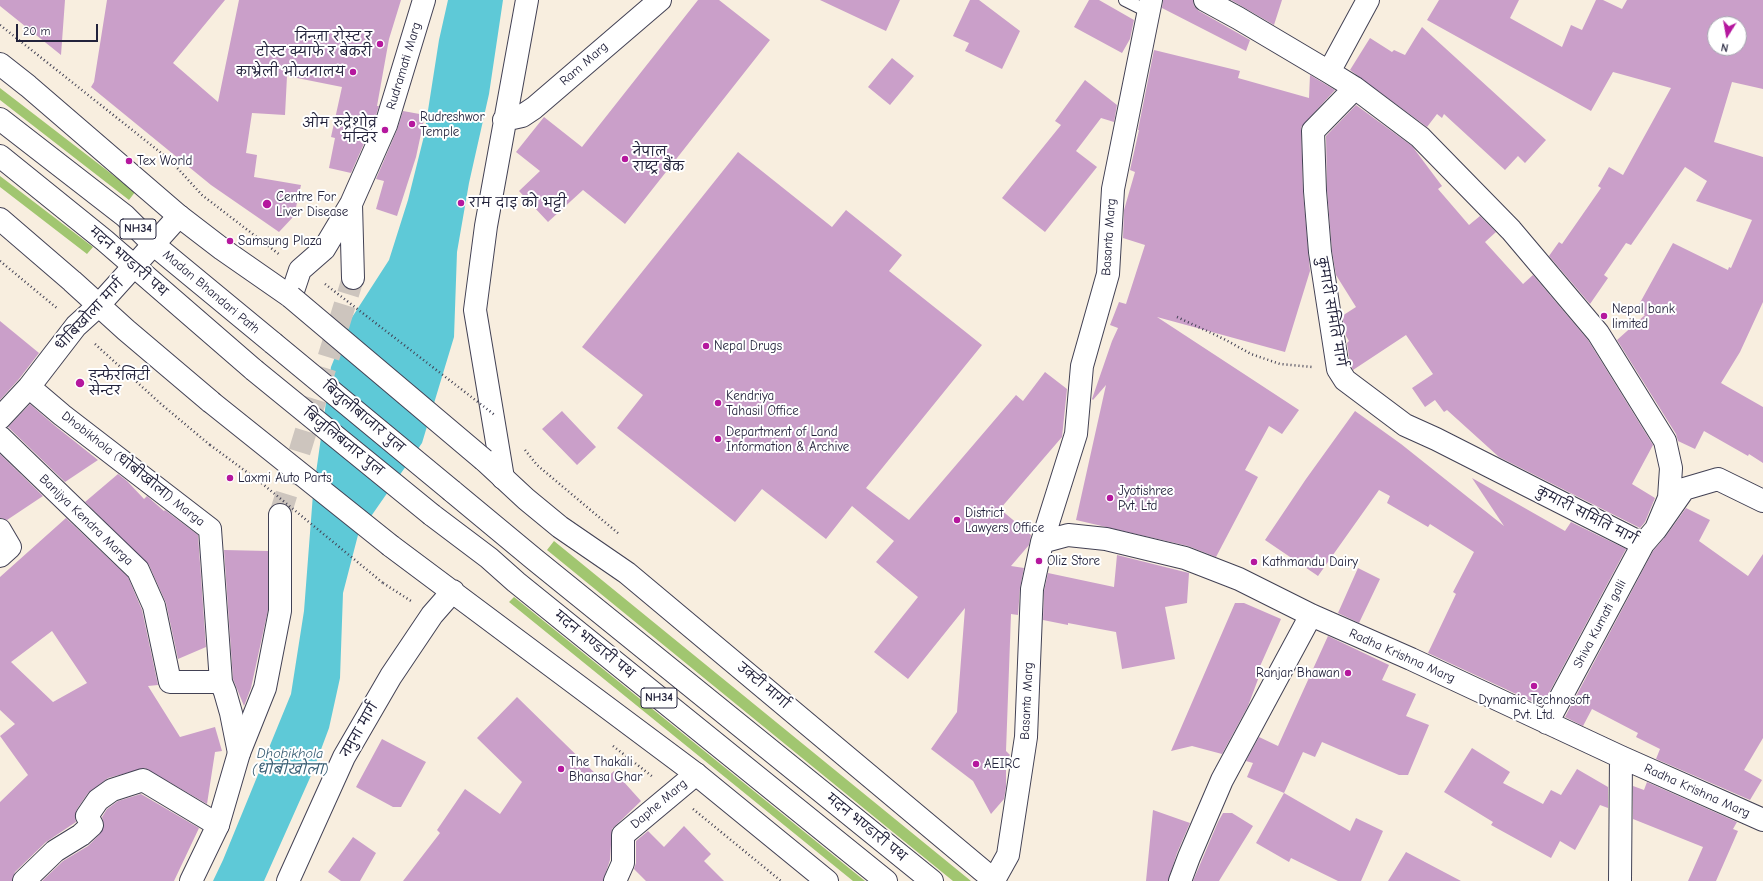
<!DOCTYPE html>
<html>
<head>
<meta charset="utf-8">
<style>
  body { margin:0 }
  #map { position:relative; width:1763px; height:881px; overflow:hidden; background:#f8eedf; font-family:"Comic Neue",sans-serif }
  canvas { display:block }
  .north { position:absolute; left:1707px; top:16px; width:40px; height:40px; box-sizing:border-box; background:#fff; border:1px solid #a7a7b1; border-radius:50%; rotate:191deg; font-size:11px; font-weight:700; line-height:16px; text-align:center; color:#22223b }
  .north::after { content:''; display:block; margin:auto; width:14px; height:18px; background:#b5179e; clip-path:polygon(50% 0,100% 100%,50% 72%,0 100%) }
  .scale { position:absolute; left:16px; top:24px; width:82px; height:18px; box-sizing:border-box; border:2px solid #22223b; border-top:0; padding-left:5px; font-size:12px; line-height:14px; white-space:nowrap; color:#22223b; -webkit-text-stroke:3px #fff; paint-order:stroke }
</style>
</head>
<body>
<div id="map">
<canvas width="1763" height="881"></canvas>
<div class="north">N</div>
<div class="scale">20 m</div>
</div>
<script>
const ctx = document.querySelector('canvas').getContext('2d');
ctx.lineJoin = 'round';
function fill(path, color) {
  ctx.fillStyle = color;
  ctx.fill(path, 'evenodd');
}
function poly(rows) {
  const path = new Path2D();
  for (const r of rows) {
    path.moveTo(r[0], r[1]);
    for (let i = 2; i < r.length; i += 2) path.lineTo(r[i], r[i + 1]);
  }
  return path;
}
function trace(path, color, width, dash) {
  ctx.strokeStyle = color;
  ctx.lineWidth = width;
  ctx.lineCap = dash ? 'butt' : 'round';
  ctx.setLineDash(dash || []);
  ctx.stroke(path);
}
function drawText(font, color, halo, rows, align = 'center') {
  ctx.font = font + ' "Comic Neue","Playpen Sans Deva",sans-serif';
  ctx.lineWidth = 4;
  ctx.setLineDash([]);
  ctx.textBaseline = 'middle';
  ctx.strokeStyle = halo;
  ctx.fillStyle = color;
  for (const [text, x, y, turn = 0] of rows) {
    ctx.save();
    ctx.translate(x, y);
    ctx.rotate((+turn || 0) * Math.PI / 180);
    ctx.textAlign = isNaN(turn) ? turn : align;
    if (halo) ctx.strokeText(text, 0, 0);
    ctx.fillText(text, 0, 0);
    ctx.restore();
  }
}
fill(poly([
  [0,88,135,192,129,200,0,100],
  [0,176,93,247,87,254,0,187],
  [554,541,971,881,953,881,547,550],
  [514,597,865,881,853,881,509,602]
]), '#a1c670');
fill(poly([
  [448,0,503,0,489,94,469,183,457,252,454,337,422,443,358,535,343,593,340,678,329,728,313,771,264,881,213,881,223,860,291,694,304,611,313,494,331,367,349,322,389,260,408,200,424,136,439,40]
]), '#5ec9d7');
fill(poly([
  [0,0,65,0,61,55,0,6],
  [107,0,225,0,173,63,218,102,239,0,401,0,389,39,377,106,379,106,374,121,351,173,329,168,335,138,331,137,342,87,287,76,285,115,252,113,246,153,257,155,254,177,301,185,294,216,279,232,211,185,91,87,94,82],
  [698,0,719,0,770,40,625,224,583,190,548,222,519,191,540,171,516,152,544,117,582,147],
  [820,0,900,0,886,31],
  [970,0,979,0,1020,31,1002,69,965,51,969,43,953,36],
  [1089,0,1099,0,1134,20,1130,39,1122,53,1074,27],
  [1163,0,1193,0,1194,6,1199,11,1250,40,1246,51,1162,8],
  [1231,0,1282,0,1274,25],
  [1439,0,1519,0,1510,18,1562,47,1571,25,1582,30,1596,0,1603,0,1622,9,1627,0,1763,0,1763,89,1732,82,1714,142,1763,157,1763,302,1740,352,1721,383,1763,407,1763,463,1749,454,1748,456,1704,431,1695,449,1678,441,1676,434,1617,340,1645,315,1636,310,1673,243,1728,270,1729,267,1731,268,1752,220,1696,201,1707,181,1685,167,1631,245,1626,243,1604,275,1608,278,1590,304,1549,256,1559,242,1562,244,1601,188,1598,186,1609,167,1623,175,1671,88,1613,72,1591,111,1427,20],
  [1715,24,1739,24,1739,48,1715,48],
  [1422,27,1546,140,1525,163,1518,156,1505,170,1444,114,1442,118,1437,114,1427,127,1350,70,1370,38,1392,52,1394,50,1405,55],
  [1154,50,1240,71,1238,78,1309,98,1310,75,1335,90,1301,127,1303,192,1310,271,1285,352,1157,317,1299,410,1282,434,1269,426,1245,470,1258,477,1216,557,1188,546,1076,520,1106,385,1093,400,1092,399,1112,341,1118,328,1110,325,1119,302,1126,304,1145,245,1123,238,1124,210,1135,172,1130,170,1139,130,1138,130],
  [892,58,914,76,890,105,868,87],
  [1085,80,1117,105,1114,122,1101,118,1076,151,1097,167,1045,232,1002,198,1061,125,1055,121],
  [1356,105,1412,146,1442,186,1438,189,1469,225,1480,216,1496,232,1485,242,1523,284,1533,275,1588,340,1653,445,1632,484,1655,498,1645,522,1640,528,1499,457,1447,410,1444,412,1435,400,1425,407,1412,388,1433,374,1406,335,1353,370,1350,364,1347,343,1349,341,1346,336,1342,316,1356,307,1336,275,1332,251,1327,190,1326,136],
  [403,111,425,115,416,157,397,216,376,209,384,181,376,179,397,130],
  [738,152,832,227,846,210,902,255,889,271,982,345,866,488,909,520,1016,395,1023,401,1045,372,1067,389,1062,437,1000,509,1031,535,1029,545,1011,566,1024,568,1020,588,1018,615,1011,614,1006,751,1010,755,1006,760,1006,787,1004,799,991,814,973,781,931,749,957,712,965,608,908,679,874,652,918,597,876,562,894,541,852,506,826,539,762,489,735,522,617,428,643,395,582,347],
  [0,321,39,353,19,379,0,400],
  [30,404,54,425,98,460,65,482,8,427],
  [562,411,596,447,577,465,542,429],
  [1355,411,1401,444,1504,526,1472,478,1565,531,1571,522,1626,549,1542,706,1428,653,1456,594,1453,592,1474,552,1430,524,1428,527,1387,503,1390,496,1379,490,1318,576,1265,540,1306,479],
  [0,454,43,496,7,520,0,518],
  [118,474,127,481,144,499,147,496,164,511,165,510,198,535,206,647,178,659,166,603,149,565,85,502],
  [1686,508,1710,520,1699,541,1748,576,1763,554,1763,738,1744,770,1762,780,1750,800,1656,759,1660,749,1636,737,1638,733,1592,709,1583,726,1565,717,1653,551,1666,536],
  [66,518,128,577,142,610,158,685,148,686,180,737,215,727,222,751,215,752,207,804,145,768,108,778,88,793,77,809,75,816,76,822,46,842,15,872,12,881,0,881,0,802,28,775,0,736,15,724,0,710,0,577],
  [52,631,87,683,53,702,11,662],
  [224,550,268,551,268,610,251,688,244,706,233,679],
  [1117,555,1189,573,1187,603,1165,607,1175,659,1122,669,1116,632,1068,623,1068,625,1043,620,1044,591,1048,573,1114,587],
  [1358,568,1380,579,1359,623,1338,613],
  [1235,603,1244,603,1281,619,1257,673,1260,674,1248,706,1222,754,1192,746,1171,751],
  [1328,636,1389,665,1382,680,1416,694,1406,716,1429,725,1408,775,1399,775,1322,742,1315,757,1303,752,1284,793,1247,777,1253,763,1246,761,1259,737,1278,746],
  [517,697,603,781,614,771,641,801,612,829,610,860,603,881,403,881,440,833,437,830,465,789,500,814,522,782,477,738],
  [382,739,426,762,401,807,393,807,356,787],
  [1472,748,1510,772,1503,783,1543,804,1551,790,1561,795,1577,769,1608,787,1608,808,1600,805,1575,850,1560,841,1551,858,1491,825,1493,822,1444,792],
  [1647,782,1737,822,1733,829,1738,831,1716,881,1688,881,1703,847,1633,819,1633,786,1644,790],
  [1284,793,1350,831,1356,818,1383,831,1361,881,1338,881,1291,858,1289,862,1256,843],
  [141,794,199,828,174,881,42,881,63,861,88,846,100,834,104,825,102,817,107,809,118,801],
  [1153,810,1190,823,1177,853,1168,881,1146,881],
  [1223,813,1232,813,1253,826,1219,881,1193,881,1218,822],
  [684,826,711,854,704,861,724,881,646,881,634,869,636,863,636,841,648,831,664,847],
  [353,837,376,853,360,881,341,881,328,872],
  [1406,852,1461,881,1388,881]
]), '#ca9fc9');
trace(poly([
  [280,515,353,278]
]), '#cdc5be', 22, [22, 11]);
const lane = poly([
  [1125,0,1149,12]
]);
const street = poly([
  [1205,0,1238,18,1329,72,1355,88,1420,137,1511,230,1598,333,1665,441,1671,468,1669,498,1656,529],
  [1329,72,1368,0],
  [1355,88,1313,131,1315,191,1320,252,1338,369,1345,380,1405,425,1436,439,1643,544],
  [504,120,522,116,534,108,660,0],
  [29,387,62,415,210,529,221,682,225,692,231,713,239,753],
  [0,418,29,387,76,326,98,306,179,216],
  [0,437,138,570,154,606,170,682,221,682],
  [503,478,475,310,486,226,527,0],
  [0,530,10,547,0,556],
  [1042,542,1068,535,1106,539,1185,558,1239,579,1311,615,1411,659,1621,757,1763,820],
  [1547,723,1643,544,1656,529,1684,489,1718,479,1763,501],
  [994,880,1008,855,1026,737,1032,589,1042,542,1076,434,1082,366,1108,274,1113,189,1151,0],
  [24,881,55,851,81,835,92,825,87,816,98,800,112,790,143,780,218,825],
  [615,881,623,863,623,835,696,774],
  [1180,881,1189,857,1222,780,1311,615],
  [1620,881,1621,757]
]);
const secondary = poly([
  [0,64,28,86,179,216,222,249,291,297,300,270,324,249,351,204,386,125,424,0],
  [351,204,353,278],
  [0,219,72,281,126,330,211,402],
  [484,460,526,499,560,527,627,573,995,881],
  [391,546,696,774,827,881],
  [191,881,218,825,239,753,265,688,280,611,280,515],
  [288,881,344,757,391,676,432,615,453,591]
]);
const highway = poly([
  [0,119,125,216,153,244,273,343],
  [0,156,104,240,254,370],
  [452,491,534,559,932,881],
  [432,515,489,558,516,582,886,881]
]);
trace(lane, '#424154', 14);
trace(street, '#424154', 24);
trace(secondary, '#424154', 24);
trace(highway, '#424154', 24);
trace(poly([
  [0,25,170,160,202,195,280,255],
  [0,261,58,309],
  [1177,317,1224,339,1251,354,1280,364,1312,367],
  [95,344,161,404,210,445],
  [525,450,537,465,619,534],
  [383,583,411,601],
  [613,746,653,777],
  [693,809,781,881]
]), '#424154', 2.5, [1, 3]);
trace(lane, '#fff', 12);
trace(street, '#fff', 22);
trace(secondary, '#fff', 22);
trace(highway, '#fff', 22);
const secondaryBridge = poly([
  [291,297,484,460],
  [211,402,391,546]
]);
const highwayBridge = poly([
  [273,343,452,491],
  [254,370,432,515]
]);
trace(secondaryBridge, '#424154', 24, []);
trace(highwayBridge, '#424154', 24, []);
trace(poly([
  [325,284,496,416],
  [210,445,259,481,383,583]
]), '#424154', 2.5, [1, 3]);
trace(secondaryBridge, '#fff', 22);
trace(highwayBridge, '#fff', 22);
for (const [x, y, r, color] of [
  [380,44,4,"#b5179e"],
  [353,72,4,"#b5179e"],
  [412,124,4,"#b5179e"],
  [385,130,4,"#b5179e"],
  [625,159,4,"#b5179e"],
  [129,161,4,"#b5179e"],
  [461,203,4,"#b5179e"],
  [267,204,5,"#b5179e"],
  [230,241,4,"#b5179e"],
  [1604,316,4,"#b5179e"],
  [706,346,4,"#b5179e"],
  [80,383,5,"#b5179e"],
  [718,403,4,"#b5179e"],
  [718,439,4,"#b5179e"],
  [230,478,4,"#b5179e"],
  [1110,498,4,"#b5179e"],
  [957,520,4,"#b5179e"],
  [1039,561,4,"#b5179e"],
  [1254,562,4,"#b5179e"],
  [1348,673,4,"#b5179e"],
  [1534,686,4,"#b5179e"],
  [976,764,4,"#b5179e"],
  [561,769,4,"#b5179e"]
]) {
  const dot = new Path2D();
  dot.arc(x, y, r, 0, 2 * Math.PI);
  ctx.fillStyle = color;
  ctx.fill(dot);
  trace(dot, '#fff', 1.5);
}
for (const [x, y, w] of [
  [138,229,36],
  [659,698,36]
]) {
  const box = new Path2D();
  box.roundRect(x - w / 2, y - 10, w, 20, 3);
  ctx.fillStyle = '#fff';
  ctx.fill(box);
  trace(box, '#22223b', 1);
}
drawText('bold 12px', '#22223b', null, [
  ["NH34",138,229],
  ["NH34",659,698]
]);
drawText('13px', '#22223b', '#fff', [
  ["निन्जा रोस्ट र",372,37,"right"],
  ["टोस्ट क्याफे र बेकरी",372,52,"right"],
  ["काभ्रेली भोजनालय",345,72,"right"],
  ["Rudreshwor",420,117],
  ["Temple",420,132],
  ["ओम रुद्रेशोव्र",377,123,"right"],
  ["मन्दिर",377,138,"right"],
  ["नेपाल",633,152],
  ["राष्ट्र बैंक",633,167],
  ["Tex World",137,161],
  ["Centre For",276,197],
  ["Liver Disease",276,212],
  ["राम दाइ को भट्टी",469,203],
  ["Samsung Plaza",238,241],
  ["Nepal bank",1612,309],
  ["limited",1612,324],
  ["Nepal Drugs",714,346],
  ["इन्फेरलिटी",89,376],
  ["सेन्टर",89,391],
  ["Kendriya",726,396],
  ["Tahasil Office",726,411],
  ["Department of Land",726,432],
  ["Information & Archive",726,447],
  ["Laxmi Auto Parts",238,478],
  ["Jyotishree",1118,491],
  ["Pvt. Ltd",1118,506],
  ["District",965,513],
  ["Lawyers Office",965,528],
  ["Oliz Store",1047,561],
  ["Kathmandu Dairy",1262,562],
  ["Ranjar Bhawan",1340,673,"right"],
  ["Dynamic Technosoft",1534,700,"center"],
  ["Pvt. Ltd.",1534,715,"center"],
  ["The Thakali",569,762],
  ["Bhansa Ghar",569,777],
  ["AEIRC",984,764]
], 'left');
drawText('13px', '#22223b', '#fff', [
  ["Ram Marg",584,64,-41],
  ["Rudramati Marg",404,66,-73],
  ["Basanta Marg",1109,237,-86],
  ["मदन भण्डारी पथ",128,262,41],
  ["Madan Bhandari Path",211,292,40],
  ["कुमारी समिति मार्ग",1331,312,80],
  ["धोबिखोला मार्ग",90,315,-47],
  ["बिजुलीबाजार पुल",363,417,40],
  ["बिजुलिबजार पुल",343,442,39],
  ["Dhobikhola (धोबीखोला) Marga",133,469,38],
  ["कुमारी समिति मार्ग",1587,516,27],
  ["Banijya Kendra Marga",86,520,44],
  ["Shiva Kumati galli",1600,624,-62],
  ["मदन भण्डारी पथ",594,645,39],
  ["Radha Krishna Marg",1402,656,24],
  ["उक्टी मार्गा",763,686,40],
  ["Basanta Marg",1027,701,-87],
  ["नमुना मार्ग",360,730,-60],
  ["Radha Krishna Marg",1697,791,24],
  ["Daphe Marg",659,804,-40],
  ["मदन भण्डारी पथ",866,828,39]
]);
drawText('italic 14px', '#375c72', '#fff', [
  ["Dhobikhola",290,754],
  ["(धोबीखोला)",290,770]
]);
</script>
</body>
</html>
